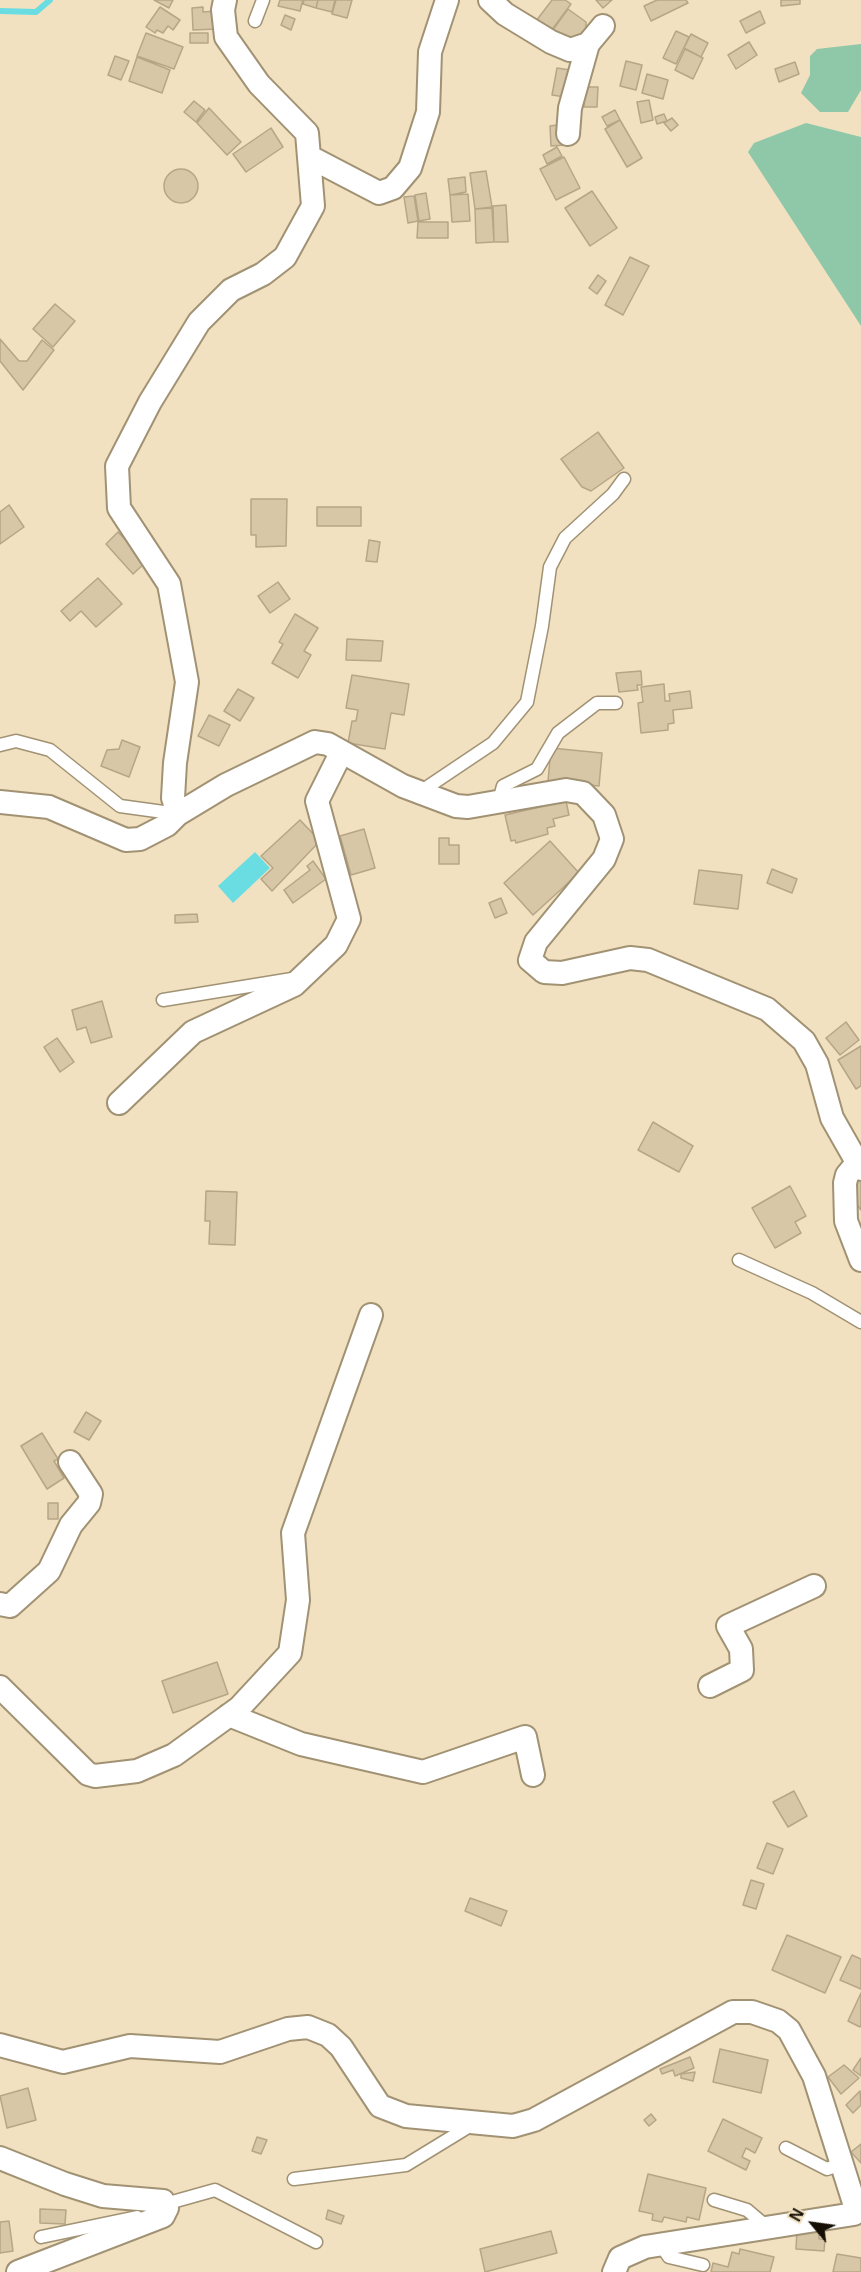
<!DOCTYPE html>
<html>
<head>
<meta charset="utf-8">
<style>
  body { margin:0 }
  #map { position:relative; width:861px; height:2272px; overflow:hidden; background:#f1e1c0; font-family:Helvetica,sans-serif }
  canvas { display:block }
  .north { position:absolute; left:783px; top:2194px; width:60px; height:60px; -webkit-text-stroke:4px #f1e1c0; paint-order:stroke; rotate:299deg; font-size:16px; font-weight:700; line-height:24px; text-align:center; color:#140e04 }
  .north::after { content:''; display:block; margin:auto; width:21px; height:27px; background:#140e04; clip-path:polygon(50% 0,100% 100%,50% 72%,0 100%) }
</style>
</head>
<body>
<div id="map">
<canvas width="861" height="2272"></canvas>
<div class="north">N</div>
</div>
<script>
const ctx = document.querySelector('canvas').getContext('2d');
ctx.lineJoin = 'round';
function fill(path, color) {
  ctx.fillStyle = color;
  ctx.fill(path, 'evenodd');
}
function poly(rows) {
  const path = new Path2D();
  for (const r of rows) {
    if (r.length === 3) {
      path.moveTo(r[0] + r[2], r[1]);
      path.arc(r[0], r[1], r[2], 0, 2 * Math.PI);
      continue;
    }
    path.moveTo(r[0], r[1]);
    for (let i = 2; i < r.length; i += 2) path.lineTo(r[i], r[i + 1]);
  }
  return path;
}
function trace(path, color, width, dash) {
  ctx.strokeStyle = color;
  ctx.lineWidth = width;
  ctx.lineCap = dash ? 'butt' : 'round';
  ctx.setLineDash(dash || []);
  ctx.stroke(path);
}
fill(poly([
  [861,44,861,90,848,112,820,112,801,93,810,75,810,56,817,49],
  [806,123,861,137,861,326,748,152,754,143]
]), '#8ec8a9');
fill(poly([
  [255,852,270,868,233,903,218,886]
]), '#69dde1');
trace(poly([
  [0,11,36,12,50,0]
]), '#69dde1', 6);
const building = poly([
  [154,0,173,0,169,8,154,0],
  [280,0,303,0,300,11,278,6,280,0],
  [304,0,318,0,316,8,303,4,304,0],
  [318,0,335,0,332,12,316,8,318,0],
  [336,0,352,0,347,18,332,14,336,0],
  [552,0,565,0,571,4,551,31,536,21,552,0],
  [596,0,612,0,603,8,596,0],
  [657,0,686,0,688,3,651,21,644,6,657,0],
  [781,0,800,0,800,4,781,6,781,0],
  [160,7,180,20,173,30,168,26,163,33,157,30,155,33,146,27,160,7],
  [203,7,203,12,216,11,217,29,193,30,192,8,203,7],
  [568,9,586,22,586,33,570,45,552,31,568,9],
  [760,11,765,23,746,33,740,21,760,11],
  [285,15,295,19,291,30,281,25,285,15],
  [676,31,689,37,676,64,663,58,676,31],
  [146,33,183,47,174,69,137,56,146,33],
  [190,33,208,33,208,43,190,43,190,33],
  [691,34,708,43,701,57,684,48,691,34],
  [749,42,757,55,736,69,728,55,749,42],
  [685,49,703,58,693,79,675,70,685,49],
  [115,56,129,61,121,80,108,75,115,56],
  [137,57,170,70,162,93,129,81,137,57],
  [626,61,642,65,636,90,620,86,626,61],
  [795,62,799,74,779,82,775,69,795,62],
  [557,68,570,70,565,97,552,95,557,68],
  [647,74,668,80,663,99,642,93,647,74],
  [584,87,598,87,597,107,584,107,584,87],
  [649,100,653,120,641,123,637,102,649,100],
  [194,101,205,110,196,122,184,112,194,101],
  [209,108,241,142,227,155,197,123,209,108],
  [615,110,620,120,607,126,602,117,615,110],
  [664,114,667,121,657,124,655,117,664,114],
  [672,118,678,125,671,131,664,123,672,118],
  [620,120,642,158,627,167,605,129,620,120],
  [564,124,565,145,551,146,550,126,564,124],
  [271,128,283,147,246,172,233,154,271,128],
  [557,147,562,156,547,164,543,155,557,147],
  [564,157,580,188,556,200,540,169,564,157],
  [181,186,17],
  [486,171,492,207,475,209,470,173,486,171],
  [465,177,466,192,450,195,448,179,465,177],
  [592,191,617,228,590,246,565,208,592,191],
  [426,193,430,219,419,221,415,195,426,193],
  [468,194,470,221,452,222,450,195,468,194],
  [414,196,418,221,408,223,404,197,414,196],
  [506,205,508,242,494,242,493,206,506,205],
  [492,208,494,242,476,243,475,209,492,208],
  [418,222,448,222,448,238,417,238,418,222],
  [630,257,649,266,623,315,605,305,630,257],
  [598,275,606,281,597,294,589,288,598,275],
  [55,304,75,321,53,347,33,329,55,304],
  [0,339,19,361,27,361,42,340,54,350,23,390,0,361,0,339],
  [598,432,624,468,591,491,582,487,561,459,598,432],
  [251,499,287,499,286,546,256,547,256,535,251,535,251,499],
  [9,505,24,527,0,544,0,512,9,505],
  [317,507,361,507,361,526,317,526,317,507],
  [118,532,146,562,133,574,106,544,118,532],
  [369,540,380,542,377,562,366,561,369,540],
  [98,578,122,604,96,627,81,611,70,621,61,611,98,578],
  [278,582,290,599,270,613,258,596,278,582],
  [295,614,318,628,304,651,311,655,298,678,272,663,283,644,279,642,295,614],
  [347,639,383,641,381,661,346,660,347,639],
  [641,671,642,685,637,685,638,690,619,692,616,673,641,671],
  [352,675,409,684,404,715,391,713,385,749,348,743,352,721,356,721,358,710,346,708,352,675],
  [664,684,665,701,670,701,669,694,690,691,692,708,673,710,674,723,668,724,668,730,641,733,638,703,643,702,641,687,664,684],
  [238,689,254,698,240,721,224,711,238,689],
  [209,715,230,725,219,746,198,736,209,715],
  [122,740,140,747,129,777,101,766,107,750,119,749,122,740],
  [551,748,602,753,599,786,548,781,551,748],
  [566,801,569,815,553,819,555,826,547,828,548,834,516,843,515,840,511,841,505,815,566,801],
  [300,820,320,841,272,891,261,879,273,868,261,856,300,820],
  [364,829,375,868,351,875,340,836,364,829],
  [439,838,449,838,449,845,459,845,459,864,439,864,439,838],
  [550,841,579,873,533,915,504,883,550,841],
  [313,861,326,879,293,903,284,890,310,870,307,866,313,861],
  [772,869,797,879,792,893,767,883,772,869],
  [699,870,742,875,738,909,694,904,699,870],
  [501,898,507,913,495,918,489,903,501,898],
  [197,914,198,922,175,923,175,915,197,914],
  [102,1001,112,1037,91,1043,86,1027,77,1030,72,1010,102,1001],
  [846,1022,859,1040,840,1055,826,1038,846,1022],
  [57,1038,74,1062,60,1072,44,1047,57,1038],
  [861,1046,861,1086,856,1089,838,1060,861,1046],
  [653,1122,693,1146,679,1172,638,1150,653,1122],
  [860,1177,861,1179,861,1210,852,1198,852,1182,860,1177],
  [790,1186,806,1216,795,1222,801,1233,775,1248,752,1208,790,1186],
  [206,1191,237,1192,235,1245,209,1244,210,1221,205,1221,206,1191],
  [86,1412,101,1421,89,1440,74,1432,86,1412],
  [42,1433,58,1459,54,1461,64,1478,47,1489,21,1446,42,1433],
  [48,1503,58,1503,58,1519,48,1519,48,1503],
  [217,1662,228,1694,173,1713,162,1681,217,1662],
  [794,1791,807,1816,788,1827,773,1802,794,1791],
  [767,1843,783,1849,773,1874,757,1868,767,1843],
  [751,1880,764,1884,756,1909,743,1905,751,1880],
  [470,1898,507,1911,501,1926,465,1911,470,1898],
  [787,1935,841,1957,825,1993,772,1970,787,1935],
  [852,1955,861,1959,861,1989,840,1980,852,1955],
  [861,1993,861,2025,860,2027,848,2021,861,1993],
  [720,2049,768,2060,761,2093,713,2082,720,2049],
  [690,2057,694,2068,675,2076,673,2070,662,2074,660,2069,690,2057],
  [861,2058,861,2076,853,2070,861,2058],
  [844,2065,859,2078,841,2094,828,2077,844,2065],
  [695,2072,693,2081,681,2078,681,2074,695,2072],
  [28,2088,36,2120,7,2128,0,2096,28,2088],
  [860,2091,861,2105,853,2113,846,2105,860,2091],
  [651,2114,656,2120,649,2126,644,2120,651,2114],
  [723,2119,762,2138,755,2153,746,2148,742,2157,750,2161,746,2170,708,2151,723,2119],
  [257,2137,267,2140,261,2154,252,2151,257,2137],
  [861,2144,861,2163,851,2152,861,2144],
  [648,2174,706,2188,699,2220,687,2217,686,2222,664,2217,662,2222,652,2220,653,2214,639,2211,648,2174],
  [40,2209,66,2210,65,2224,40,2223,40,2209],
  [328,2210,344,2216,341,2224,326,2219,328,2210],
  [9,2221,13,2251,0,2253,0,2222,9,2221],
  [797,2229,819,2231,819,2239,825,2239,824,2251,796,2249,797,2229],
  [551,2231,557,2253,485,2272,480,2249,551,2231],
  [740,2249,774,2257,770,2272,711,2272,713,2263,728,2267,732,2252,739,2254,740,2249],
  [837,2254,861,2258,861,2272,833,2272,837,2254]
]);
fill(building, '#d7c7a7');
trace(building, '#b6a687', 1.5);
const lane = poly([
  [255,21,263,0],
  [0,745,16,741,50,750,120,806,178,814],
  [420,792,493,743,527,702,542,626,550,567,565,538,613,494,624,479],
  [499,801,503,786,537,769,558,733,597,703,616,703],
  [163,1000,292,979],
  [739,1260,812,1293,861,1322],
  [786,2148,827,2169,841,2164],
  [294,2179,406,2165,473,2124],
  [714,2200,747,2210,766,2226],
  [165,2204,215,2190,316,2242],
  [41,2237,137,2217],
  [660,2244,669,2257,703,2265]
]);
const street = poly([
  [490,0,505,14,551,42,570,50,588,44,603,26],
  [568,134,570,108,588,44],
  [310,157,379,193,393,188,410,168,428,112,430,52,447,0],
  [0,802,49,807,126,840,140,839,167,825,178,814,226,785,315,742,328,744,403,786,456,806,468,807,566,790,583,793,604,815,612,839,604,859,536,942,530,960,544,972,562,973,630,958,648,960,767,1009,804,1041,817,1064,832,1118,861,1169],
  [178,814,173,798,175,763,187,682,169,584,119,508,117,466,150,402,199,322,231,290,263,274,285,257,313,206,307,133,259,84,226,37,223,10,225,0],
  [119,1103,193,1032,294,985,336,945,349,919,317,801,341,753],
  [857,1163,847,1175,845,1183,846,1221,861,1260],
  [0,1604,10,1606,49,1571,71,1525,89,1503,91,1494,70,1462],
  [710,1686,742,1670,741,1649,728,1626,814,1586],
  [0,1687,88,1774,95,1776,137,1771,174,1755,239,1708,290,1653,298,1600,293,1533,371,1315],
  [229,1715,301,1744,423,1772,525,1737,533,1775],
  [0,2045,63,2062,130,2046,220,2052,288,2029,308,2027,328,2035,341,2047,380,2106,406,2116,513,2126,534,2120,733,2012,752,2012,778,2021,789,2030,814,2076,856,2209,854,2214,645,2247,620,2258,614,2272],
  [0,2158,65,2184,103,2196,163,2201,167,2208,163,2216,18,2272]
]);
trace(lane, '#a19274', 15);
trace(street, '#a19274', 26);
trace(lane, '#fff', 12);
trace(street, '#fff', 22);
</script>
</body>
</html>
